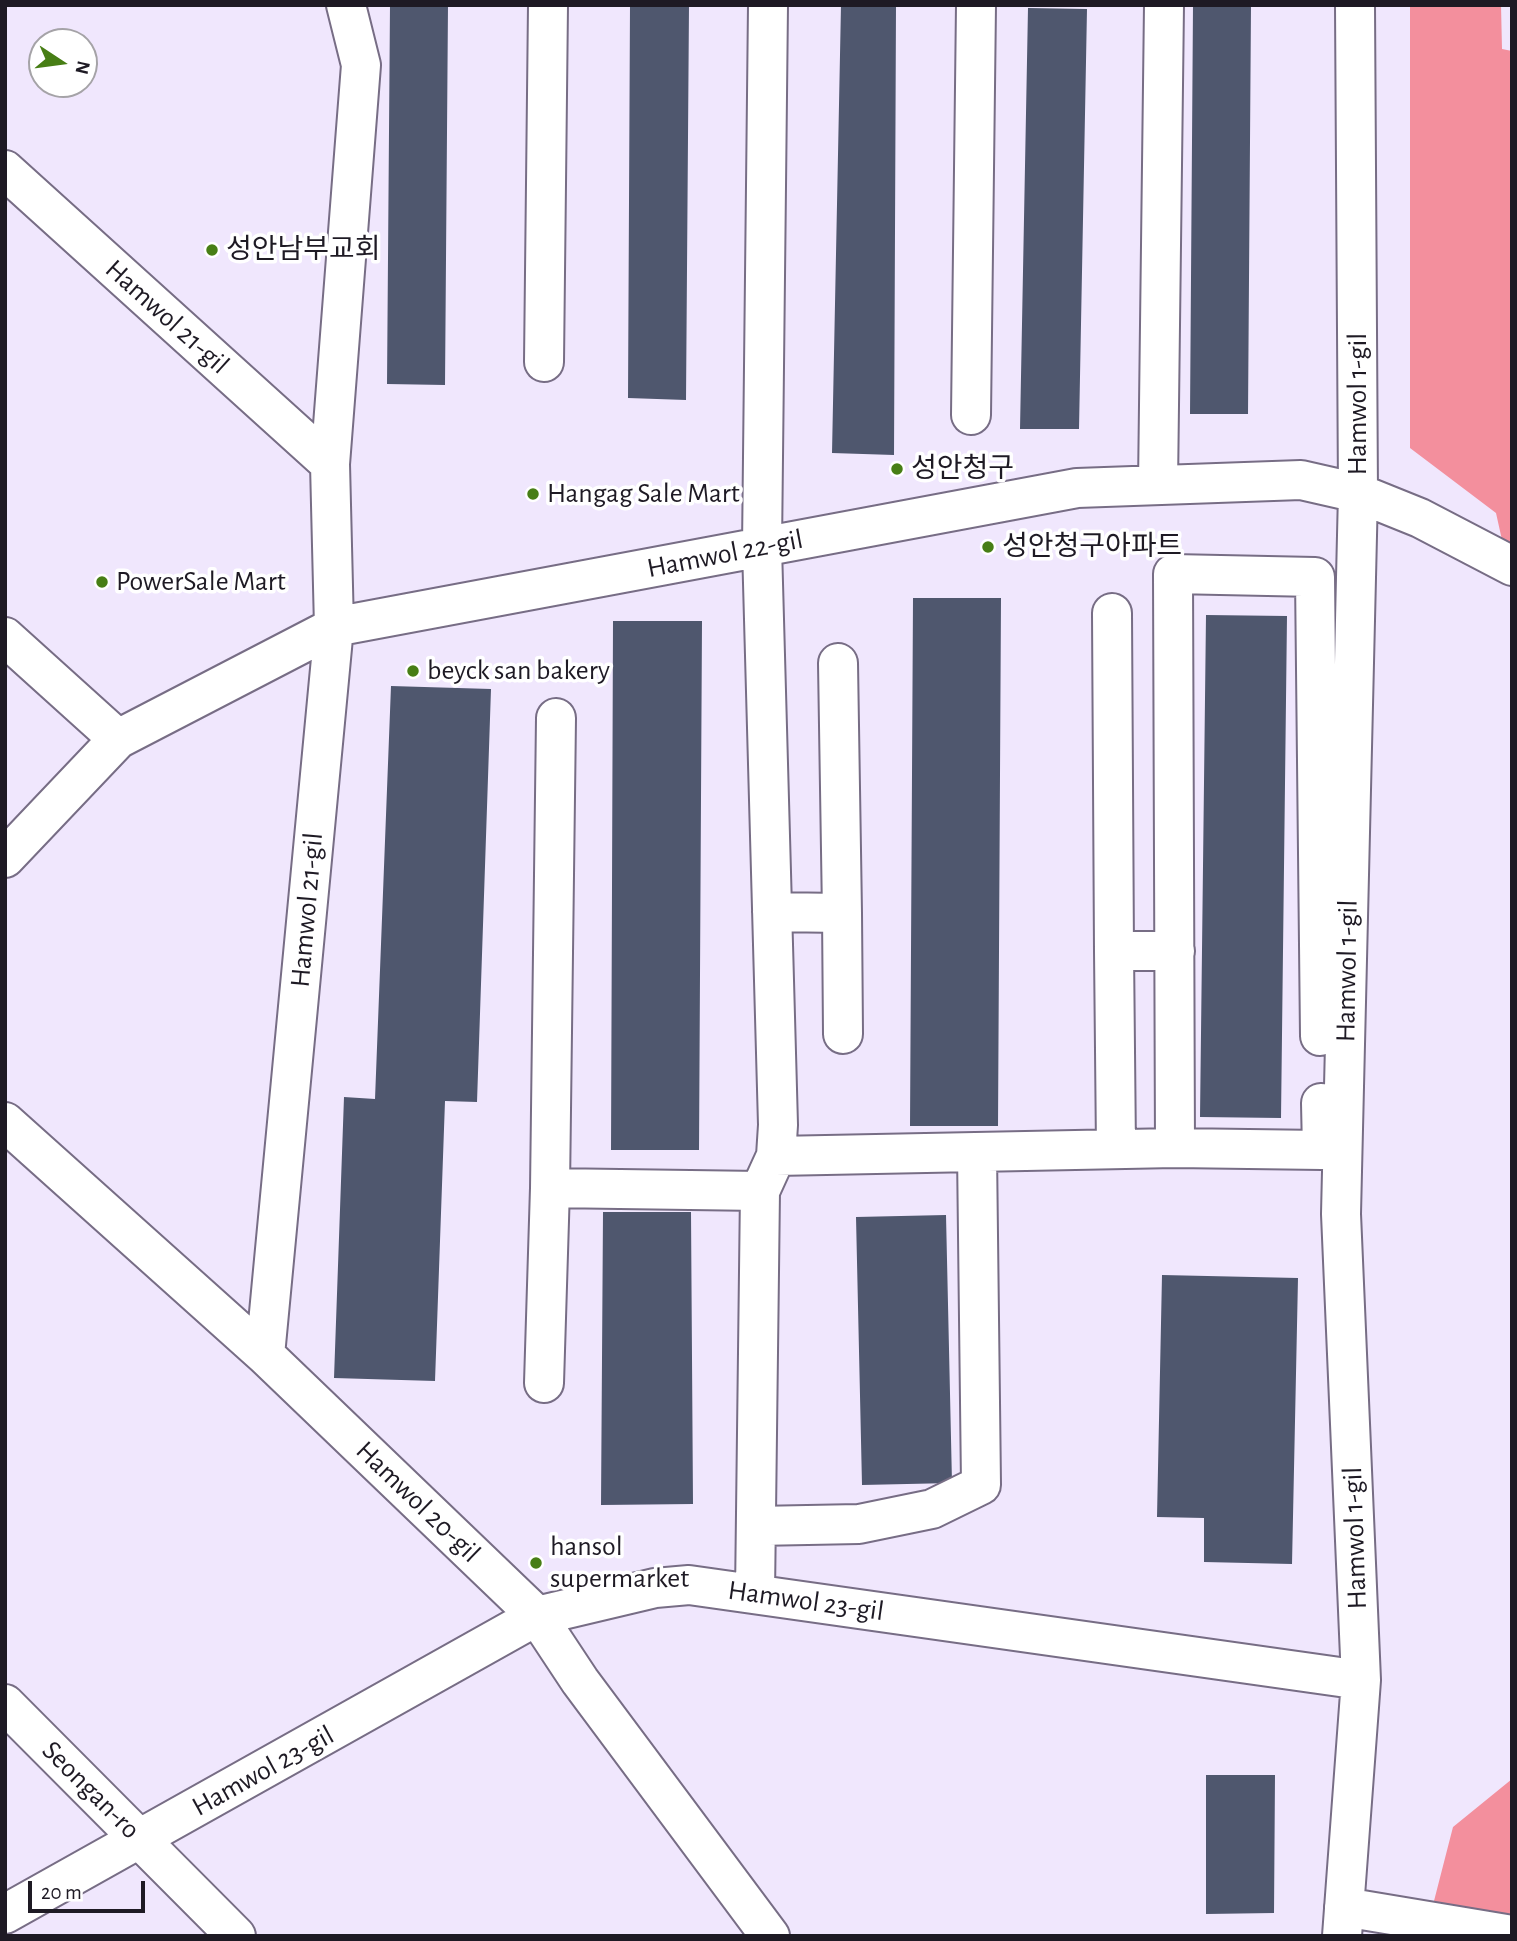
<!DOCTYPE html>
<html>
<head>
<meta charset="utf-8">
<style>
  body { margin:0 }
  #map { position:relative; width:1517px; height:1941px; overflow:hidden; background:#f0e7fd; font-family:"Alegreya Sans",sans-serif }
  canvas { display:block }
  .frame { position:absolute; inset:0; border:7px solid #1e1a24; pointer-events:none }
  .north { position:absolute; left:28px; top:28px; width:70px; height:70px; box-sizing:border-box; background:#fff; border:2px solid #a5a3a7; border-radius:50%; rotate:103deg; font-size:19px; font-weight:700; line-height:28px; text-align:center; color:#1e1a24 }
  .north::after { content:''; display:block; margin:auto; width:24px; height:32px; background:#477e15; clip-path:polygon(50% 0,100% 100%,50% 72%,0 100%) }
  .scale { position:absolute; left:28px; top:1881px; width:117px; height:32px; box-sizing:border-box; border:4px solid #1e1a24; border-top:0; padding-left:9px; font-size:21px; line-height:24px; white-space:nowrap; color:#1e1a24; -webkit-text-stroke:5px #fff; paint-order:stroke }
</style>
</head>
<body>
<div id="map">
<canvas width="1517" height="1941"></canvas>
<div class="frame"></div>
<div class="north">N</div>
<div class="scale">20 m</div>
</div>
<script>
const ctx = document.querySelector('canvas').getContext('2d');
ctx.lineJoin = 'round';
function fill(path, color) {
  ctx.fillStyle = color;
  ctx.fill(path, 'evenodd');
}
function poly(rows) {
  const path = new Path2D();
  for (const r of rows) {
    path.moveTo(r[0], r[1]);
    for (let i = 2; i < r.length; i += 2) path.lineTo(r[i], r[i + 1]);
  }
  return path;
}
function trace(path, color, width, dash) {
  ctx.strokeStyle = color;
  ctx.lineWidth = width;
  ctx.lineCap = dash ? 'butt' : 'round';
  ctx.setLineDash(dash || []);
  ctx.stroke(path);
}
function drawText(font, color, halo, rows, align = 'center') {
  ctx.font = font + ' "Alegreya Sans","Noto Sans KR",sans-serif';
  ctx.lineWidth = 7;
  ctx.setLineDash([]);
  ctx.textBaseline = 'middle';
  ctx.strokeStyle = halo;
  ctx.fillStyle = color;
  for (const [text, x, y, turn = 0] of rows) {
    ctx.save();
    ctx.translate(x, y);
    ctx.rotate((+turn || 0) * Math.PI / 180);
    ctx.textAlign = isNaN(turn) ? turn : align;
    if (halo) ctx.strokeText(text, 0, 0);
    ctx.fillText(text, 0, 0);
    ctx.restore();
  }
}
fill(poly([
  [1410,5,1501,5,1502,49,1512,51,1512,585,1496,513,1410,448],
  [1512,1779,1512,1936,1425,1936,1453,1827]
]), '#f38f9d');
fill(poly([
  [390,5,448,5,445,385,387,384],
  [630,5,689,5,686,400,628,398],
  [841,5,896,5,894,455,832,453],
  [1193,5,1251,5,1248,414,1190,414],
  [1028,8,1087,9,1079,429,1020,429],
  [913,598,1001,598,998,1126,910,1126],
  [1206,615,1287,616,1281,1118,1200,1117],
  [613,621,702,621,699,1150,611,1150],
  [391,686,491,689,477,1102,445,1101,435,1381,334,1378,344,1097,375,1099],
  [603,1212,691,1212,693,1504,601,1505],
  [946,1215,952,1483,862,1485,856,1217],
  [1162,1275,1298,1278,1292,1564,1204,1562,1204,1518,1157,1517],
  [1206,1775,1275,1775,1274,1913,1206,1914]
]), '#4f576e');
const minor = poly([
  [5,170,330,464],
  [544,362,548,5],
  [971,415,976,5],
  [1158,485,1164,5],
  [1112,613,1114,951,1175,951],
  [5,637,118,739],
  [5,858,118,739,334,627,1077,488,1301,480,1358,493,1420,518,1512,566],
  [772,912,842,913,838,663],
  [842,913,843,1034],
  [1114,951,1116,1149],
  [5,1122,265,1355,537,1616,580,1681,770,1936],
  [1175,1148,1173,574,1315,577,1320,1036],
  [776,1156,1175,1148,1322,1150,1321,1103],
  [550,1188,556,718],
  [265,1355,334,627,330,464,361,65,346,5],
  [544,1383,550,1188,760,1191],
  [756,1526,859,1524,932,1509,981,1485,977,1152],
  [755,1594,760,1191,776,1156,778,1125,762,547,768,5],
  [5,1704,236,1936],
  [1344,1907,1512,1935],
  [5,1914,537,1616,655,1588,689,1585,1361,1680],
  [1342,1936,1361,1680,1341,1214,1358,493,1355,5]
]);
trace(minor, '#776d85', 42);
trace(minor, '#fff', 38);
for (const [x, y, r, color] of [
  [212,250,7,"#477e15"],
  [897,469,7,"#477e15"],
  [533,494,7,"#477e15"],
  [988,547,7,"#477e15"],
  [102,582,7,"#477e15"],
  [413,671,7,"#477e15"],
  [536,1563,7,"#477e15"]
]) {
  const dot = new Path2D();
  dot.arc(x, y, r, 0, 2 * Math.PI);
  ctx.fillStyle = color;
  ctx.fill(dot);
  trace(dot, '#fff', 2.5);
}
drawText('28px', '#1e1a24', '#fff', [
  ["성안남부교회",226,250],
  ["성안청구",911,469],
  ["Hangag Sale Mart",547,494],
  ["성안청구아파트",1002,547],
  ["PowerSale Mart",116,582],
  ["beyck san bakery",427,671],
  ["hansol",550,1547],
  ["supermarket",550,1579]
], 'left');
drawText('28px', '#1e1a24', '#fff', [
  ["Hamwol 21-gil",167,317,42],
  ["Hamwol 1-gil",1358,404,-90],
  ["Hamwol 22-gil",725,554,-11],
  ["Hamwol 21-gil",307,910,-85],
  ["Hamwol 1-gil",1347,971,-89],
  ["Hamwol 20-gil",418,1502,44],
  ["Hamwol 1-gil",1355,1538,-92],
  ["Hamwol 23-gil",806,1601,8],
  ["Hamwol 23-gil",263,1771,-29],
  ["Seongan-ro",91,1790,45]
]);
</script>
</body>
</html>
